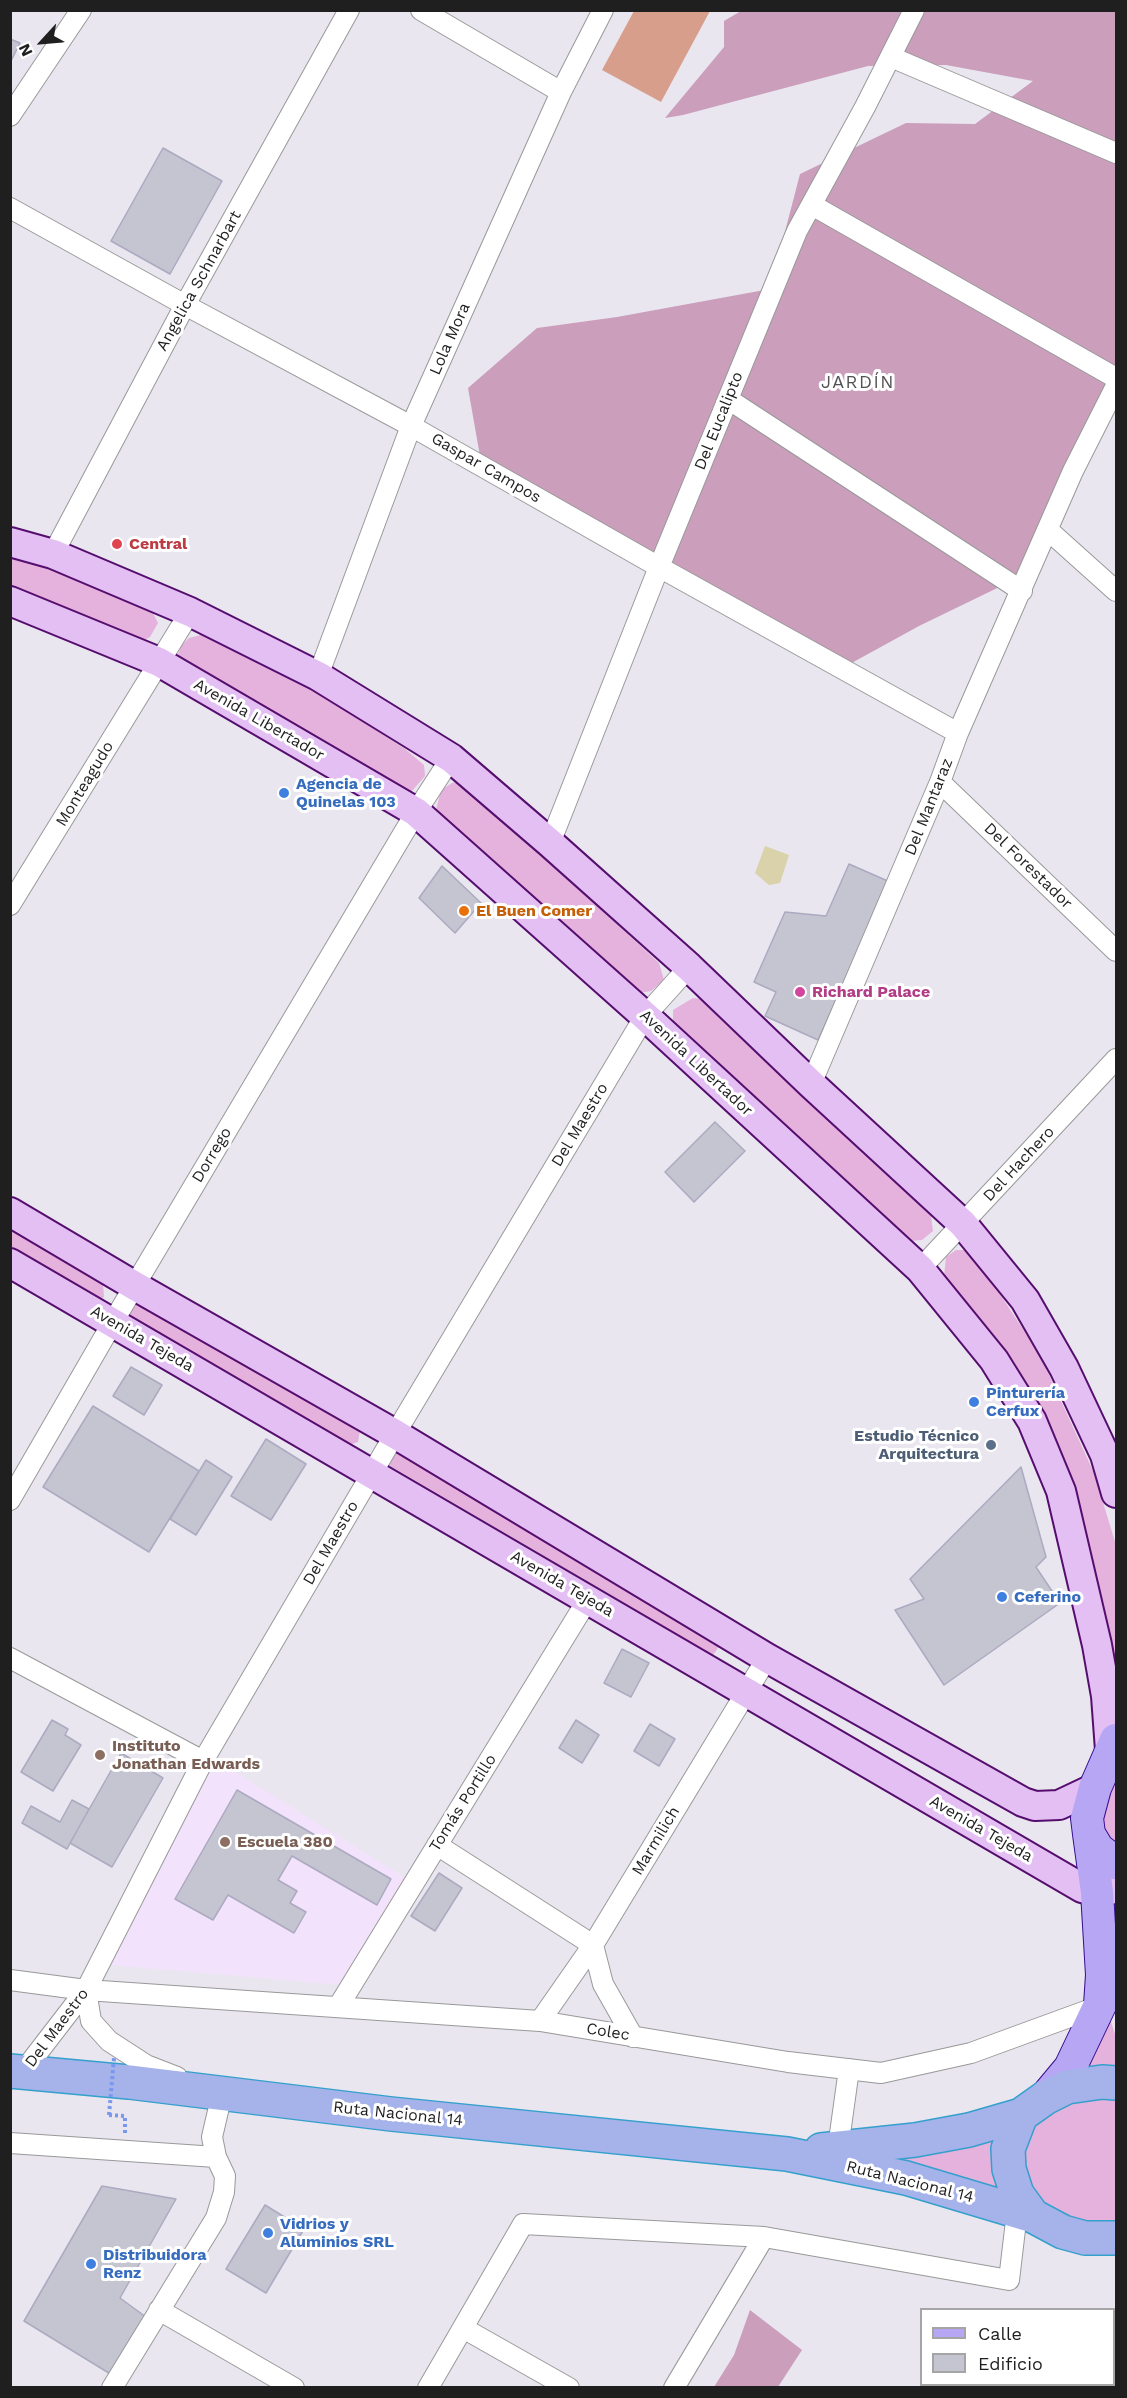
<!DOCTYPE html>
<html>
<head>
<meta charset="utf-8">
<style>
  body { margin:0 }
  #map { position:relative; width:1127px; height:2398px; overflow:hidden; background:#e9e6ef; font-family:"Work Sans",sans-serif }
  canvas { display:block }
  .frame { position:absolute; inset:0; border:12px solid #1f1f1f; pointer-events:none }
  .legend { position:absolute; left:920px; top:2308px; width:195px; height:78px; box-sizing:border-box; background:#fff; border:2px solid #a5a5a5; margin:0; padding:8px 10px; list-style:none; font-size:18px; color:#1f1f1f }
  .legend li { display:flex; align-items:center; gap:12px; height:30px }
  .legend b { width:30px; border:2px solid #a5a5a5 }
  .north { position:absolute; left:12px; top:12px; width:60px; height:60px; -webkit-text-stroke:4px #fff; paint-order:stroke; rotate:244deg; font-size:16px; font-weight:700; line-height:24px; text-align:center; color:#1f1f1f }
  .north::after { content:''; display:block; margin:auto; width:21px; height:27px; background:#1f1f1f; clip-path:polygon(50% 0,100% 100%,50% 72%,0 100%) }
</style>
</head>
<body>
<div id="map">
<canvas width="1127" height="2398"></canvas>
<div class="frame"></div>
<ul class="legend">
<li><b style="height:8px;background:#b6a6f4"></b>Calle</li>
<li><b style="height:16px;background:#c5c4d1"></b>Edificio</li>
</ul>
<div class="north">N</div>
</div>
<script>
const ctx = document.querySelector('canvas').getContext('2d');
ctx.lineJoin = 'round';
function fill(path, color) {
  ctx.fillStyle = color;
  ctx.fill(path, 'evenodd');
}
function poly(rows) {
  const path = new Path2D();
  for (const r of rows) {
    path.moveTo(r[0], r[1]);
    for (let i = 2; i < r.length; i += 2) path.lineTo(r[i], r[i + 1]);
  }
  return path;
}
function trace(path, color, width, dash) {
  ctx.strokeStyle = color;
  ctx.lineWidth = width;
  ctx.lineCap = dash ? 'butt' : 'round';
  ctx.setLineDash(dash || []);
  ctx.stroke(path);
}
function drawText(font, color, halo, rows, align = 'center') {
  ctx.font = font + ' "Work Sans",sans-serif';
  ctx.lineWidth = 6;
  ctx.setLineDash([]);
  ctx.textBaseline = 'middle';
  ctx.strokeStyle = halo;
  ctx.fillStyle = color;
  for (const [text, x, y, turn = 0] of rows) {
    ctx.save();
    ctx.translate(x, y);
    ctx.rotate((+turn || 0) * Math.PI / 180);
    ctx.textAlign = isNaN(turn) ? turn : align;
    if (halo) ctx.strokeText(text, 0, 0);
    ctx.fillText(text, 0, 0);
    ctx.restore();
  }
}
fill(poly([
  [214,1759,406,1878,344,1985,109,1965]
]), '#f3e2fc');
fill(poly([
  [10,554,150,607,158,623,150,637,138,643,11,589],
  [201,635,317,692,405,749,424,765,425,776,411,792,399,790,183,666,178,655,181,646,189,638],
  [463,781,659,963,664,980,651,991,639,993,435,814,441,790,452,783],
  [693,998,703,999,930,1208,933,1231,922,1240,910,1241,899,1234,673,1021,673,1010],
  [11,1230,103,1284,104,1297,97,1302,11,1251],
  [956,1250,967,1250,976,1258,1040,1355,1094,1473,1116,1545,1116,1684,1054,1443,944,1277,946,1257],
  [131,1303,142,1306,192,1336,360,1430,358,1442,349,1445,127,1316],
  [394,1452,473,1495,720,1645,713,1655,387,1464],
  [1116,1774,1116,1846,1112,1844,1101,1820],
  [1108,2012,1116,2037,1116,2075,1081,2073],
  [1116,2092,1116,2226,1094,2226,1048,2211,1028,2190,1021,2137,1063,2094],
  [1005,2134,1006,2197,962,2177,898,2159]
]), '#e5b1dd');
fill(poly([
  [741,11,1116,11,1116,364,1022,576,919,626,848,665,480,456,468,388,537,328,617,317,770,289,800,174,906,123,975,124,1033,81,946,65,868,66,683,115,665,118,724,47,724,21],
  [750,2310,802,2350,778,2387,714,2387,734,2355]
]), '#cb9ebc');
fill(poly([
  [634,11,710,11,661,102,602,70]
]), '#d79e8b');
fill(poly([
  [765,846,789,855,780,883,769,885,755,873]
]), '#d9d2aa');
const building = poly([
  [10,39,20,43,10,63,10,39],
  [163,148,222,181,170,274,111,241,163,148],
  [849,864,890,882,818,1040,765,1016,776,992,754,982,785,912,826,916,849,864],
  [442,866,481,903,455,933,419,898,442,866],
  [715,1122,745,1151,694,1202,665,1172,715,1122],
  [131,1367,162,1385,144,1415,113,1396,131,1367],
  [93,1406,199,1471,149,1552,43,1487,93,1406],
  [266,1439,306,1464,271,1520,231,1496,266,1439],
  [206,1460,232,1477,196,1535,170,1519,206,1460],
  [1021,1467,1046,1557,1036,1567,1060,1603,944,1685,895,1610,924,1599,910,1579,1021,1467],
  [622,1649,649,1663,631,1697,604,1683,622,1649],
  [52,1720,68,1729,65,1735,81,1745,53,1791,21,1772,52,1720],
  [576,1720,599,1735,582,1763,559,1748,576,1720],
  [650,1724,675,1739,659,1766,634,1751,650,1724],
  [121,1753,163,1778,112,1867,70,1843,121,1753],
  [237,1790,391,1879,377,1905,292,1856,278,1880,297,1891,290,1903,306,1912,294,1933,228,1895,213,1920,175,1899,237,1790],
  [72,1800,89,1809,67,1849,22,1823,31,1806,60,1822,72,1800],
  [439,1873,462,1888,435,1931,411,1916,439,1873],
  [102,2186,176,2199,120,2298,146,2317,112,2375,24,2321,102,2186],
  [265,2205,304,2229,266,2293,226,2269,265,2205]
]);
fill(building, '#c5c4d1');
trace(building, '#abaac0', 1.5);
const minor = poly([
  [421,10,561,92],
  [891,57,1116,153],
  [10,116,81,10],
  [812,205,1116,378],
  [10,208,185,305,411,426,659,567,958,733],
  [728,399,1022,591],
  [1048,530,1116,591],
  [53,554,185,305,349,10],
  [318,676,411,426,561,92,603,10],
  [940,782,1116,951],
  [550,843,659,567,797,231,865,107,914,10],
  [10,905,190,612],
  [811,1084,940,782,958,733,1073,471,1116,386],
  [920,1269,1116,1059],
  [10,1500,113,1322,416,812,451,758],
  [10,1658,203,1761],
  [437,1845,593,1945,603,1984,633,2037],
  [10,1980,86,1990,540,2021,788,2062,881,2073,971,2053,1116,2000],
  [86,1990,91,2021,109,2041,146,2065,177,2077],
  [338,2007,588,1599],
  [540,2021,593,1945,767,1658],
  [19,2077,86,1990,203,1761,395,1434,645,1016,689,967],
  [10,2143,216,2157],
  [838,2148,849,2069],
  [159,2310,294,2388],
  [463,2328,569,2388],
  [112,2388,216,2218,224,2192,225,2176,216,2157,212,2137,222,2094],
  [428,2388,523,2224,764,2237,1009,2280,1018,2204],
  [674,2388,764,2237]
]);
const secondary = poly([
  [10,542,53,554,190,612,318,676,451,758,550,843,689,967,811,1084,963,1224,1025,1300,1064,1368,1105,1455,1116,1493],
  [10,601,159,662,416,812,645,1016,920,1269,994,1360,1032,1421,1061,1491,1097,1645,1106,1696,1110,1750],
  [10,1212,135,1286,395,1434,767,1658,1023,1802,1035,1806,1059,1805,1095,1788],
  [10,1263,1082,1888,1097,1892,1116,1889]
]);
const primary = poly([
  [1116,1740,1095,1788,1087,1818,1089,1834,1098,1849,1116,1863],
  [1045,2098,1070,2068,1100,2005,1102,1975,1097,1892,1089,1834]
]);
const trunk = poly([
  [10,2071,129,2082,391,2114,787,2154,906,2178,1033,2216],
  [1116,2083,1102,2082,1067,2087,1045,2098,1021,2115,1008,2149,1009,2169,1017,2194,1033,2216,1063,2232,1085,2238,1116,2238],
  [821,2150,915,2140,969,2130,1021,2115]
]);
trace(minor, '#999', 22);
trace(secondary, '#560e6e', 32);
trace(primary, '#340d8e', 34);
trace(trunk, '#34a0cc', 36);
trace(poly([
  [109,2115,125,2116,125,2133]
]), '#7897ee', 4, [3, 3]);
trace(minor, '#fff', 20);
trace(secondary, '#e4bff4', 28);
trace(primary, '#b6a6f4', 32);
trace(trunk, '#a6b2ea', 33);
trace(poly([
  [109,2115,114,2058]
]), '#7897ee', 4, [3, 3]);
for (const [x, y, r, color] of [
  [117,544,6,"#e0444e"],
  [284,793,6,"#3f7fe0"],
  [464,911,6,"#e8710a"],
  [800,992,6,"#d1479c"],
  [974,1402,6,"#3f7fe0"],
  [991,1445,6,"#5c6f8a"],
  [1002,1597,6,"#3f7fe0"],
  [100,1755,6,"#8d6e63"],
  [225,1842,6,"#8d6e63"],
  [268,2233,6,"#3f7fe0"],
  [91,2264,6,"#3f7fe0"]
]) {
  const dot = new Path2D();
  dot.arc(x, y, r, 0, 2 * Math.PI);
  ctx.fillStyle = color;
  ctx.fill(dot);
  trace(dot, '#fff', 2);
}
drawText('16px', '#1f1f1f', '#fff', [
  ["Angelica Schnarbart",199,281,-61],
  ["Lola Mora",450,339,-66],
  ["Del Eucalipto",719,421,-68],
  ["Gaspar Campos",486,468,30],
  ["Avenida Libertador",259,720,30],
  ["Monteagudo",85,784,-59],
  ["Del Mantaraz",929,807,-68],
  ["Del Forestador",1028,866,44],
  ["Avenida Libertador",696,1063,43],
  ["Del Maestro",580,1125,-59],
  ["Dorrego",212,1155,-59],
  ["Del Hachero",1019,1164,-47],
  ["Avenida Tejeda",142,1339,30],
  ["Del Maestro",331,1543,-60],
  ["Avenida Tejeda",562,1584,30],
  ["Tomás Portillo",463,1803,-58],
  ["Avenida Tejeda",981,1829,30],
  ["Marmilich",656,1841,-59],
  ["Del Maestro",57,2028,-53],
  ["Colec",608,2032,9],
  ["Ruta Nacional 14",398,2114,6],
  ["Ruta Nacional 14",910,2182,14]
]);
drawText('bold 16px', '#be3a42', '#fff', [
  ["Central",129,544]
], 'left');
drawText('bold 16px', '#366cbe', '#fff', [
  ["Agencia de",296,784],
  ["Quinelas 103",296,802],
  ["Pinturería",986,1393],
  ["Cerfux",986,1411],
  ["Ceferino",1014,1597],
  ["Vidrios y",280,2224],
  ["Aluminios SRL",280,2242],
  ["Distribuidora",103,2255],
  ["Renz",103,2273]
], 'left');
drawText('bold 16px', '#c56008', '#fff', [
  ["El Buen Comer",476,911]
], 'left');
drawText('bold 16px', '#b23c85', '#fff', [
  ["Richard Palace",812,992]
], 'left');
drawText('bold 16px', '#4e5e75', '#fff', [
  ["Estudio Técnico",979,1436],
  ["Arquitectura",979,1454]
], 'right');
drawText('bold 16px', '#785e54', '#fff', [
  ["Instituto",112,1746],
  ["Jonathan Edwards",112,1764],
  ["Escuela 380",237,1842]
], 'left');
ctx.letterSpacing = '1.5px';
drawText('18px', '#525252', '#fff', [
  ["JARDÍN",858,383]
]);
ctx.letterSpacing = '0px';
</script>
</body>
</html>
